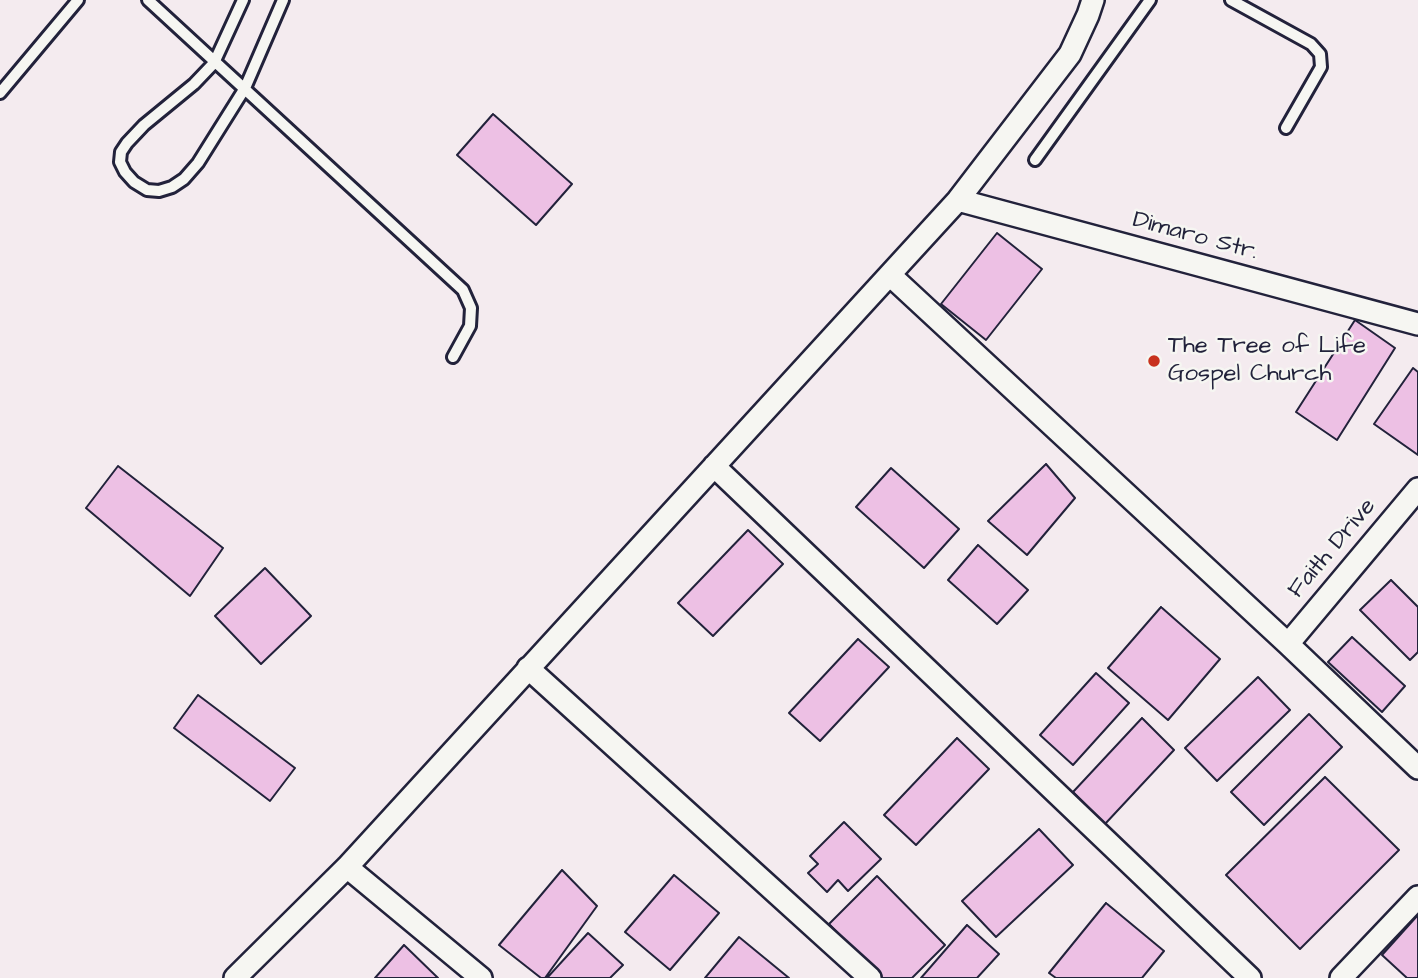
<!DOCTYPE html>
<html>
<head>
<meta charset="utf-8">
<style>
  body { margin:0 }
  canvas { display:block; background:#f4ebef }
</style>
</head>
<body>
<canvas width="1418" height="978"></canvas>
<script>
const ctx = document.querySelector('canvas').getContext('2d');
ctx.lineJoin = 'round';
function fill(path, color) {
  ctx.fillStyle = color;
  ctx.fill(path, 'evenodd');
}
function poly(rows) {
  const path = new Path2D();
  for (const r of rows) {
    path.moveTo(r[0], r[1]);
    for (let i = 2; i < r.length; i += 2) path.lineTo(r[i], r[i + 1]);
  }
  return path;
}
function trace(path, color, width, dash) {
  ctx.strokeStyle = color;
  ctx.lineWidth = width;
  ctx.lineCap = dash ? 'butt' : 'round';
  ctx.setLineDash(dash || []);
  ctx.stroke(path);
}
function drawText(font, color, halo, rows, align = 'center') {
  ctx.font = font + ' "Architects Daughter",sans-serif';
  ctx.lineWidth = 5;
  ctx.setLineDash([]);
  ctx.textBaseline = 'middle';
  ctx.strokeStyle = halo;
  ctx.fillStyle = color;
  for (const [text, x, y, turn = 0] of rows) {
    ctx.save();
    ctx.translate(x, y);
    ctx.rotate((+turn || 0) * Math.PI / 180);
    ctx.textAlign = isNaN(turn) ? turn : align;
    if (halo) ctx.strokeText(text, 0, 0);
    ctx.fillText(text, 0, 0);
    ctx.restore();
  }
}
const building = poly([
  [493,114,572,184,536,225,457,155,493,114],
  [997,233,1042,269,986,340,941,304,997,233],
  [1355,320,1395,348,1337,440,1296,412,1355,320],
  [1413,368,1418,372,1418,455,1374,424,1413,368],
  [1046,464,1075,498,1027,555,988,521,1046,464],
  [118,466,223,548,190,596,86,508,118,466],
  [891,468,959,529,924,568,856,507,891,468],
  [748,530,783,564,713,636,678,603,748,530],
  [978,545,1028,590,997,624,948,580,978,545],
  [265,568,311,616,261,664,215,616,265,568],
  [1391,580,1418,607,1418,652,1410,660,1360,610,1391,580],
  [1161,607,1220,659,1168,720,1108,668,1161,607],
  [1352,637,1405,686,1382,712,1328,662,1352,637],
  [858,639,889,667,820,741,789,713,858,639],
  [1096,673,1129,703,1073,765,1040,735,1096,673],
  [1258,677,1290,710,1217,781,1185,748,1258,677],
  [198,695,295,768,270,801,174,728,198,695],
  [1309,714,1342,747,1264,825,1231,792,1309,714],
  [1142,718,1174,750,1105,824,1073,792,1142,718],
  [957,738,989,769,916,845,884,815,957,738],
  [1325,777,1399,850,1300,949,1226,875,1325,777],
  [844,822,881,859,848,891,838,880,827,892,808,873,818,864,810,856,844,822],
  [1039,829,1073,865,996,937,962,901,1039,829],
  [562,870,597,906,545,978,541,978,499,945,562,870],
  [674,875,719,913,670,970,625,932,674,875],
  [877,876,945,945,912,978,882,978,829,924,877,876],
  [1106,903,1164,951,1142,978,1056,978,1049,973,1106,903],
  [1418,915,1418,978,1407,978,1382,955,1418,915],
  [967,925,999,954,977,978,921,978,967,925],
  [588,933,623,965,610,978,547,978,588,933],
  [739,937,789,978,705,978,739,937],
  [404,945,438,978,375,978,404,945]
]);
fill(building, '#edc0e4');
trace(building, '#22223b', 2);
const service = poly([
  [148,0,463,290,471,308,470,326,453,357],
  [243,0,214,63,194,84,144,125,127,143,121,152,120,162,125,172,134,182,147,190,159,191,172,187,184,179,198,163,245,88,283,0],
  [1231,0,1311,44,1320,54,1321,67,1286,128],
  [0,93,78,0],
  [1035,160,1150,0]
]);
const minor = poly([
  [958,200,1418,324],
  [890,275,1288,644,1418,768],
  [714,466,1250,978],
  [1288,644,1418,489],
  [528,668,870,978],
  [347,867,481,978],
  [235,978,347,867,958,200,1070,54,1088,15,1093,0],
  [1341,978,1418,897]
]);
trace(service, '#22223b', 16);
trace(minor, '#22223b', 26);
trace(service, '#f6f6f2', 10);
trace(minor, '#f6f6f2', 21);
for (const [x, y, r, color] of [
  [1154,361,7,"#c8321e"]
]) {
  const dot = new Path2D();
  dot.arc(x, y, r, 0, 2 * Math.PI);
  ctx.fillStyle = color;
  ctx.fill(dot);
  trace(dot, '#f6f6f2', 2.5);
}
drawText('24px', '#22223b', '#f6f6f2', [
  ["Dimaro Str.",1195,237,15],
  ["Faith Drive",1333,549,-50]
]);
drawText('24px', '#22223b', '#f6f6f2', [
  ["The Tree of Life",1168,347],
  ["Gospel Church",1168,375]
], 'left');
</script>
</body>
</html>
